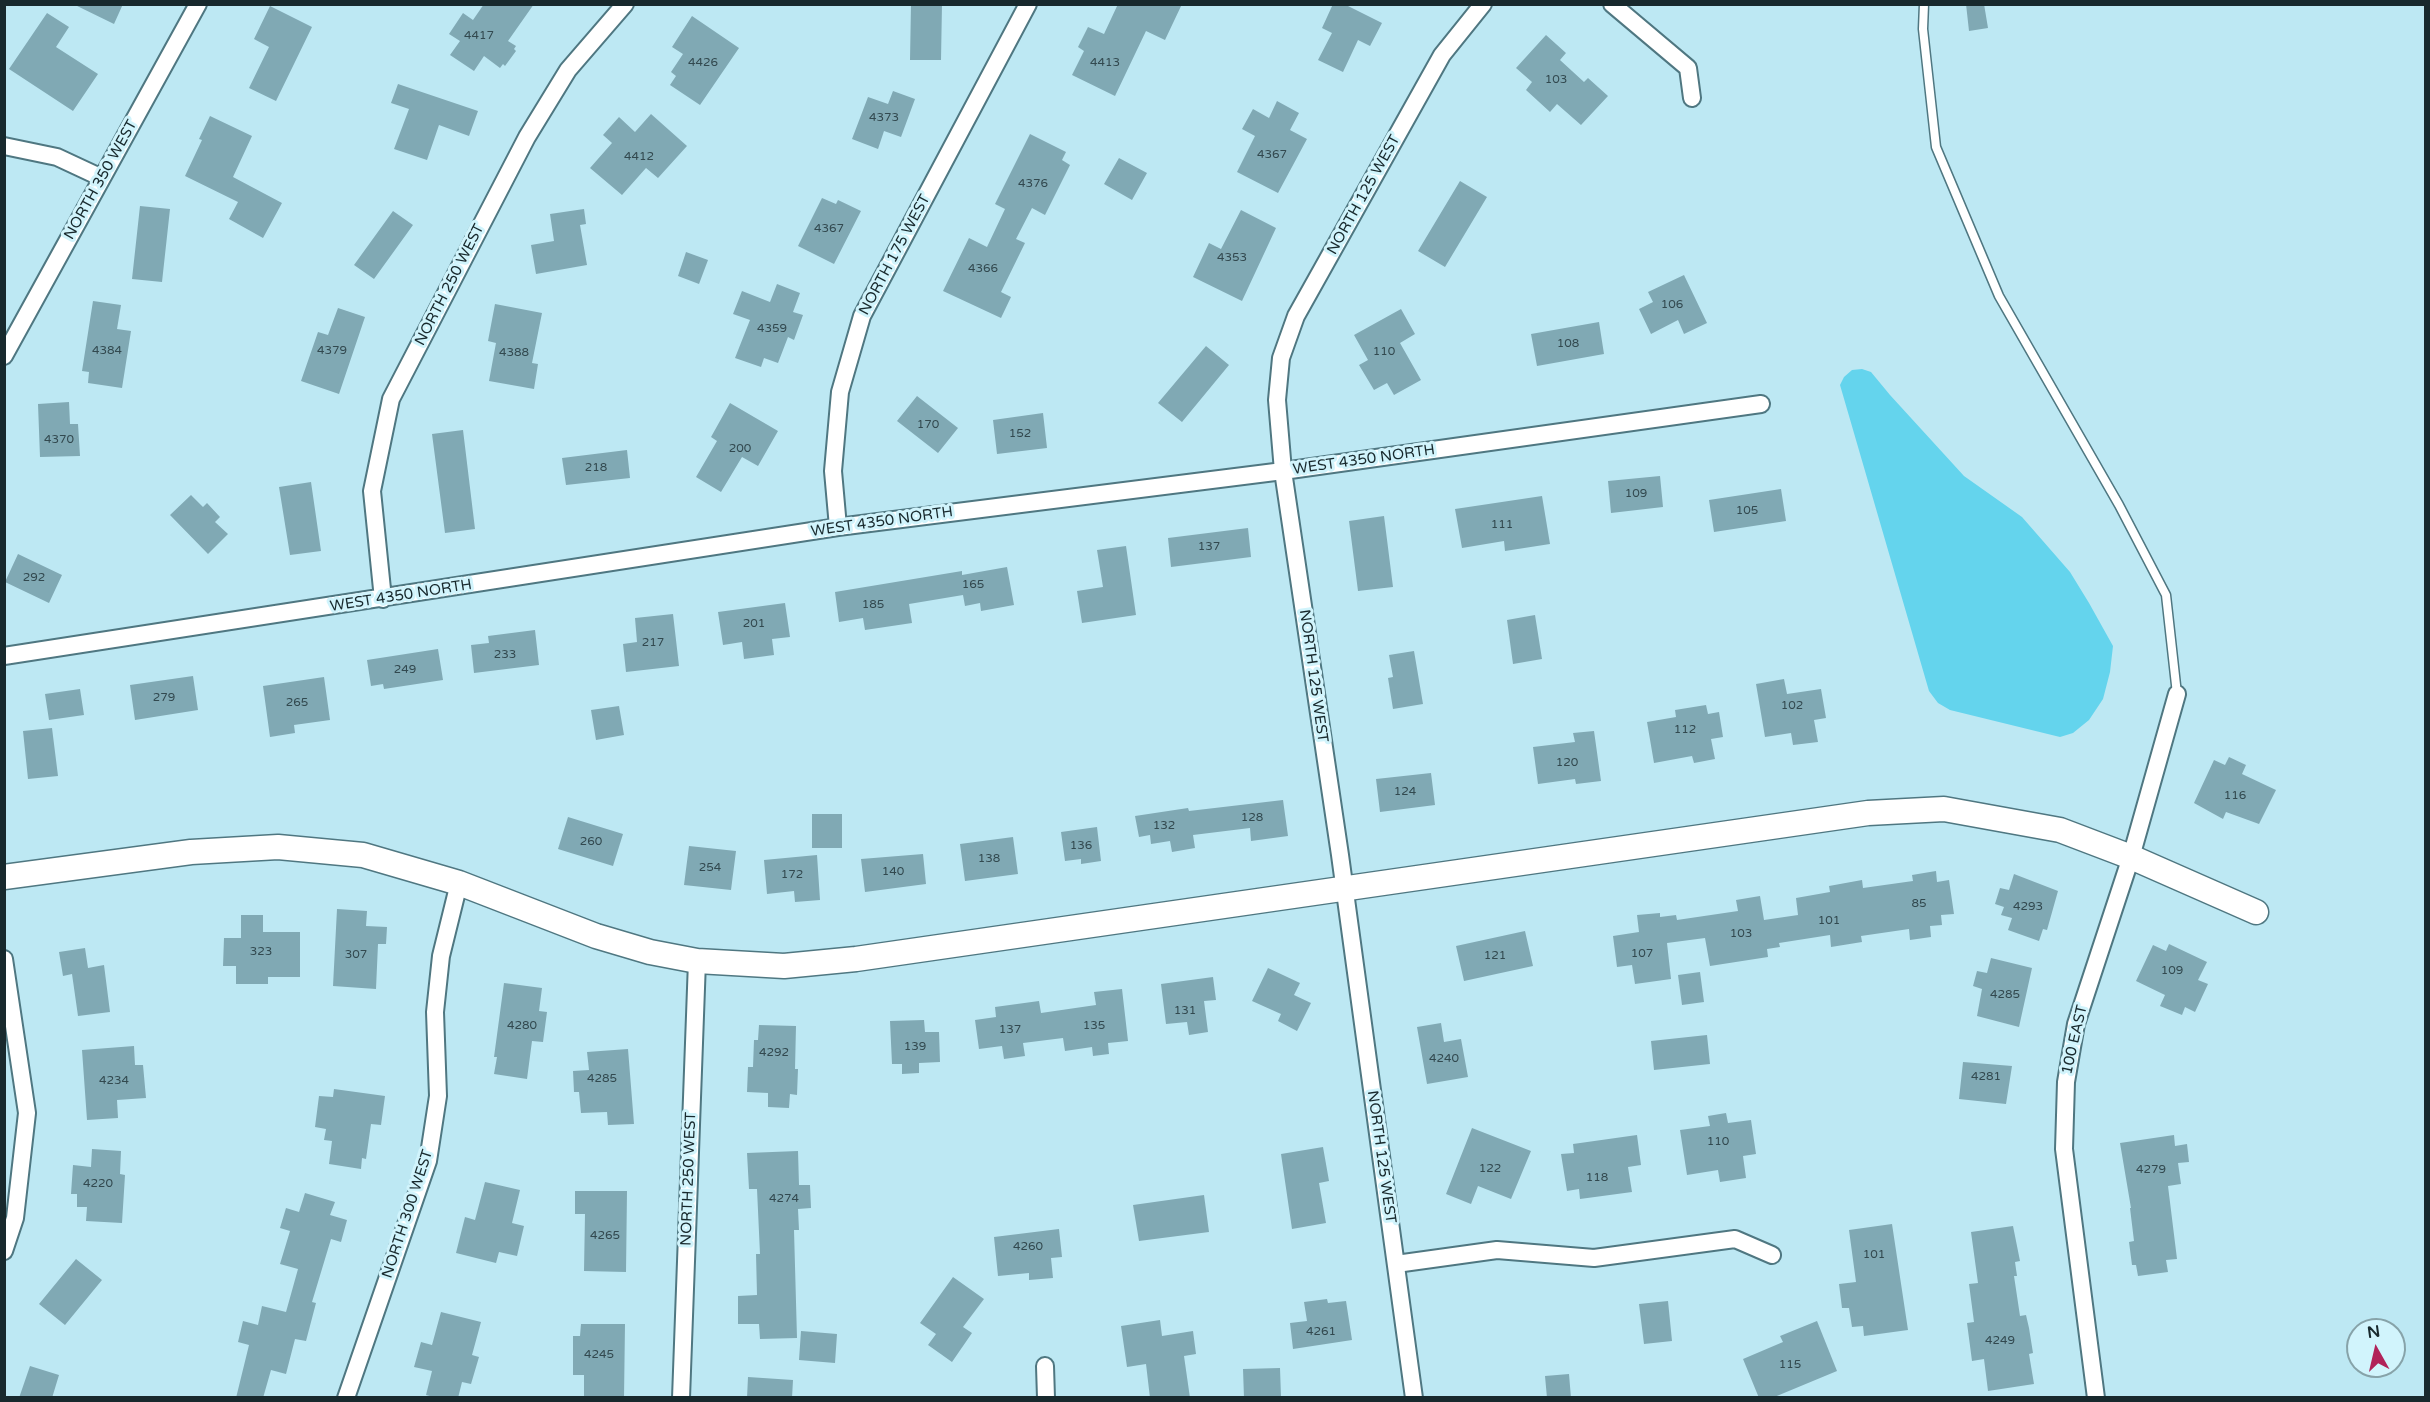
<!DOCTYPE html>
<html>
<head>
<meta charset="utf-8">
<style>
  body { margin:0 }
  #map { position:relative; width:2430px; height:1402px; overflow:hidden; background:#bde8f3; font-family:"Varela Round",sans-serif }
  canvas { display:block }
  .frame { position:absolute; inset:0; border:6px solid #18292d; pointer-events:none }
  .north { position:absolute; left:2346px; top:1318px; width:60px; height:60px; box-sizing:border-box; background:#d1f4fc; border:2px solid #87a3a9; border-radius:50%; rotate:352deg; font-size:16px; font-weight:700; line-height:24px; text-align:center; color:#18292d }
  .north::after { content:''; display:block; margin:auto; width:21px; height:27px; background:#b12259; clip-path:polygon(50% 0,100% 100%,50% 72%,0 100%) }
</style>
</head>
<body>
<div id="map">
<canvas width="2430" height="1402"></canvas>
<div class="frame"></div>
<div class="north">N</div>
</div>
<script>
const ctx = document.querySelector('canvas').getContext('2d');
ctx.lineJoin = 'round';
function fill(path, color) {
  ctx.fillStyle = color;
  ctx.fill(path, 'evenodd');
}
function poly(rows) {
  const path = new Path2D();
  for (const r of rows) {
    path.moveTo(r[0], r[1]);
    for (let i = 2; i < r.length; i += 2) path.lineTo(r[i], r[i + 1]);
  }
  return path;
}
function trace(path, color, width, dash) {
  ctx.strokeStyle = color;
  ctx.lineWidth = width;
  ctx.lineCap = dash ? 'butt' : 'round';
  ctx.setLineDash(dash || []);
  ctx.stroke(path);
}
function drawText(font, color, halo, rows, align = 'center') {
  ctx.font = font + ' "Varela Round",sans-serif';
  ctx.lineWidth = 6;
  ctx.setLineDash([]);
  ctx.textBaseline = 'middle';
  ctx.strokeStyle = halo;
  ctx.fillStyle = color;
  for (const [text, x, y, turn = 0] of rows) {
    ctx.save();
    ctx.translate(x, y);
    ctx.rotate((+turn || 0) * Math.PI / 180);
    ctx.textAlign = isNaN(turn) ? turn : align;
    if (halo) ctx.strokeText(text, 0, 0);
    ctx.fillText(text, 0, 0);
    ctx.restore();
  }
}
fill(poly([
  [1862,369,1871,372,1890,395,1964,476,2022,517,2070,572,2089,603,2113,646,2110,672,2103,699,2089,720,2073,733,2060,737,1950,710,1938,703,1929,691,1840,385,1844,377,1852,370]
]), '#64d4ed');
fill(poly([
  [73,4,123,4,114,24],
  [484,4,534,4,508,41,516,46,514,49,516,51,505,66,503,64,500,68,484,56,474,71,450,55,460,41,449,34,463,13,473,20],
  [911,4,942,4,941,60,910,60],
  [1118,4,1182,4,1165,40,1146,31,1115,96,1072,75,1084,51,1078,47,1088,27,1104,34],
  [1333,4,1344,4,1382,23,1370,46,1358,40,1343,72,1318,60,1332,33,1322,28],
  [1966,4,1984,4,1988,28,1969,31],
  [270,6,312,27,276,101,249,88,269,47,254,39],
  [47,13,69,27,56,47,98,74,73,111,9,69],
  [692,16,739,48,700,105,670,85,676,76,671,72,683,54,672,47],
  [1546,35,1566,53,1560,60,1584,82,1588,78,1608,96,1581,125,1557,104,1550,112,1526,90,1532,82,1516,68],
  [398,84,478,111,469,136,439,125,427,160,394,149,409,109,391,103],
  [893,91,915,99,901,137,884,131,878,149,852,139,868,97,888,104],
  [1277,101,1299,113,1290,130,1307,139,1278,193,1237,172,1255,136,1242,129,1253,109,1269,118],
  [651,114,687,146,658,178,646,168,622,195,590,168,612,143,603,135,619,117,635,132],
  [210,116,252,136,233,177,282,203,263,238,229,219,238,202,185,176,202,140,199,139],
  [1030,134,1066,152,1062,160,1070,165,1045,215,1032,208,1016,239,1025,243,1001,292,1011,297,1001,318,943,291,969,238,987,247,1005,209,995,204],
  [1119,158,1147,173,1132,200,1104,184],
  [1460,181,1487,197,1445,267,1418,251],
  [822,198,836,204,838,200,861,211,834,264,798,246],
  [140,206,170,209,162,282,132,279],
  [584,209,586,224,580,225,587,265,536,274,531,245,554,241,550,214],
  [1241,210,1276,228,1242,301,1193,277,1209,243,1221,249],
  [393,211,413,225,374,279,354,265],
  [686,252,708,260,699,284,678,276],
  [1684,275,1707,323,1684,334,1678,320,1651,334,1639,309,1653,302,1648,292],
  [777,284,800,293,793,312,803,315,794,340,788,337,778,363,764,358,761,367,735,358,750,320,733,314,742,291,770,302],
  [93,301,121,305,117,329,131,331,122,388,88,383,89,372,82,371],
  [495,304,542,313,532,363,538,364,534,389,489,381,496,343,488,341],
  [338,308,365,317,339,394,301,381,318,332,328,335],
  [1401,309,1415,334,1400,343,1421,380,1394,395,1387,383,1374,390,1359,365,1368,360,1354,335],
  [1599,322,1604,354,1537,366,1531,334],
  [1206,346,1229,365,1182,422,1158,403],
  [917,396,958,428,938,453,897,421],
  [69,402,70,424,78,424,80,456,40,457,38,404],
  [730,403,778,431,758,466,742,457,721,492,696,477,717,441,711,437],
  [1043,413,1047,448,997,454,993,420],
  [463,430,475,529,445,533,432,434],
  [627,450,630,478,566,485,562,458],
  [1660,476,1663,507,1611,513,1608,481],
  [311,482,321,551,290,555,279,487],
  [1781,489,1786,521,1714,532,1709,500],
  [191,495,203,507,207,503,220,517,215,522,228,534,208,554,170,515],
  [1542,496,1550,544,1505,551,1504,541,1462,548,1455,509],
  [1384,516,1393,587,1358,591,1349,521],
  [1248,528,1251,557,1171,567,1168,538],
  [1126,546,1136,615,1082,623,1077,591,1103,587,1097,550],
  [18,554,62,575,49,603,5,582],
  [1007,567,1014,605,981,611,980,603,965,606,963,595,909,604,912,623,865,630,863,618,839,622,835,592,962,571,962,575],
  [785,603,790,637,772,639,774,655,744,659,742,642,723,645,718,612],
  [673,614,679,666,626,672,623,644,637,642,635,618],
  [1535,615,1542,659,1513,664,1507,620],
  [535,630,539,665,474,673,471,645,489,643,488,636],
  [438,649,443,680,384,689,383,684,371,686,367,660],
  [1414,651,1423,704,1393,709,1388,678,1393,677,1389,655],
  [193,676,198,710,135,720,130,685],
  [324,677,330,720,294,725,295,733,270,737,263,686],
  [1784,679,1787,694,1821,689,1826,718,1814,720,1818,742,1793,745,1791,733,1765,737,1756,684],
  [80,689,84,715,49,720,45,694],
  [1706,705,1708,714,1719,712,1723,737,1711,739,1715,759,1694,763,1692,756,1654,763,1647,722,1676,717,1675,710],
  [619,706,624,735,596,740,591,710],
  [52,728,58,776,28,779,23,731],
  [1594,731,1601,781,1576,784,1575,779,1538,784,1533,747,1575,742,1573,733],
  [2229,757,2246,765,2242,774,2276,790,2259,824,2226,812,2223,819,2194,803,2214,760,2225,765],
  [1431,773,1435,805,1380,812,1376,779],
  [1283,800,1288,836,1251,841,1250,828,1193,835,1195,848,1172,852,1170,841,1151,844,1150,835,1139,837,1135,816,1188,808,1189,811],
  [812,814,842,814,842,848,812,848],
  [568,817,623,834,613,866,558,849],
  [1097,827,1101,861,1081,864,1081,859,1065,861,1061,832],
  [1013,837,1018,874,965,881,960,844],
  [689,846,736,851,731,890,684,885],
  [923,854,926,884,865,892,861,859],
  [817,855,820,900,795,902,794,891,767,894,764,860],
  [1936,871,1937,882,1949,880,1954,914,1941,915,1942,925,1930,926,1931,937,1910,940,1909,929,1861,936,1862,942,1831,947,1830,935,1779,943,1780,947,1767,949,1768,957,1710,966,1705,938,1667,943,1671,979,1635,984,1632,965,1617,967,1613,936,1639,932,1637,915,1660,913,1660,917,1676,915,1677,920,1738,911,1736,900,1760,896,1764,920,1798,915,1796,898,1830,892,1829,886,1862,880,1863,888,1913,881,1912,875],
  [2014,874,2058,891,2047,930,2043,929,2039,941,2008,930,2012,918,2001,915,2004,907,1995,904,2000,888,2009,890],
  [337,909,367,911,366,926,387,927,386,944,378,944,376,989,333,986],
  [241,915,263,915,263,932,300,932,300,977,268,977,268,984,236,984,236,966,223,966,224,938,241,938],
  [1525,931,1533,966,1464,981,1456,946],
  [2169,944,2207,962,2198,980,2208,984,2195,1012,2185,1007,2182,1015,2160,1006,2165,995,2136,981,2153,945,2166,951],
  [85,948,88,968,104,965,110,1012,78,1016,72,974,63,976,59,952],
  [1991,958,2032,968,2019,1027,1977,1016,1982,989,1973,986,1977,971,1987,973],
  [1268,968,1300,983,1294,995,1311,1003,1297,1031,1278,1021,1281,1014,1252,1001],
  [1700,972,1704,1002,1682,1005,1678,975],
  [1213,977,1216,1000,1204,1001,1208,1032,1189,1035,1187,1022,1166,1024,1161,984],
  [504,983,542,988,539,1011,547,1012,543,1042,532,1041,527,1079,494,1074,497,1057,494,1057],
  [1122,989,1128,1041,1108,1043,1109,1054,1093,1056,1092,1047,1065,1051,1063,1038,1023,1043,1025,1056,1004,1059,1002,1046,979,1049,975,1020,996,1017,995,1007,1039,1001,1041,1013,1096,1005,1094,992],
  [924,1020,925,1032,939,1032,940,1062,919,1063,919,1073,902,1074,902,1064,892,1064,890,1021],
  [1441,1023,1444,1042,1461,1039,1468,1077,1427,1084,1417,1027],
  [759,1025,796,1026,795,1069,798,1069,797,1095,790,1094,789,1108,768,1107,768,1093,747,1092,748,1067,753,1067,754,1040,758,1040],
  [1707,1035,1710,1064,1654,1070,1651,1041],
  [134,1046,135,1065,143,1065,146,1098,117,1100,118,1118,87,1120,82,1050],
  [628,1049,634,1124,608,1125,607,1112,581,1113,579,1092,574,1092,573,1071,589,1070,587,1052],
  [1963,1062,2012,1066,2006,1104,1959,1099],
  [334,1089,385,1096,381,1125,371,1124,366,1159,362,1158,361,1169,329,1164,332,1141,324,1140,326,1129,315,1127,319,1096,333,1097],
  [1726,1113,1728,1123,1751,1120,1756,1154,1743,1156,1746,1178,1720,1182,1718,1170,1687,1175,1680,1130,1710,1126,1708,1116],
  [1472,1128,1531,1151,1511,1199,1478,1186,1471,1204,1446,1194],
  [1637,1135,1641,1165,1628,1167,1632,1192,1580,1199,1579,1189,1567,1191,1561,1154,1574,1153,1573,1144],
  [2174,1135,2175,1146,2187,1144,2189,1162,2178,1163,2181,1184,2168,1186,2177,1259,2166,1260,2168,1272,2138,1276,2136,1265,2132,1265,2129,1242,2134,1241,2130,1208,2131,1208,2120,1143],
  [1323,1147,1329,1181,1319,1183,1326,1223,1292,1229,1281,1154],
  [92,1149,121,1151,120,1174,125,1175,122,1223,86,1221,87,1207,77,1207,77,1194,71,1194,73,1165,91,1167],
  [798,1151,799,1185,810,1185,811,1208,798,1209,799,1230,794,1230,797,1338,760,1339,759,1324,738,1324,738,1296,757,1295,756,1254,760,1254,757,1189,749,1189,747,1153],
  [485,1182,520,1190,512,1223,524,1226,517,1256,499,1252,496,1263,456,1253,465,1217,475,1220],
  [575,1191,627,1191,626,1272,584,1271,585,1214,575,1214],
  [305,1193,335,1202,330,1215,347,1220,341,1242,331,1239,312,1302,316,1303,306,1341,295,1339,286,1374,271,1370,263,1398,236,1398,249,1345,238,1342,243,1321,258,1325,262,1306,286,1312,298,1269,280,1264,290,1231,280,1228,286,1208,299,1212],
  [1204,1195,1209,1232,1139,1241,1133,1205],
  [1892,1224,1908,1330,1864,1336,1863,1326,1852,1327,1849,1308,1842,1308,1839,1284,1856,1282,1849,1230],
  [2013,1226,2020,1261,2015,1262,2017,1276,2014,1276,2020,1316,2026,1315,2029,1328,2033,1353,2029,1354,2034,1384,1988,1391,1984,1359,1972,1361,1967,1323,1974,1322,1969,1284,1978,1283,1971,1232],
  [1059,1229,1062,1257,1051,1258,1053,1278,1029,1280,1029,1273,998,1276,994,1237],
  [76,1259,102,1280,65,1325,39,1304],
  [953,1277,984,1299,963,1327,972,1333,952,1362,928,1345,936,1334,920,1323],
  [1327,1299,1328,1303,1346,1301,1352,1340,1293,1349,1290,1323,1307,1321,1304,1302],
  [1668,1301,1672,1341,1644,1344,1639,1304],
  [441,1312,481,1322,472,1355,479,1357,471,1384,462,1382,458,1398,437,1398,426,1395,432,1371,414,1367,421,1342,432,1345],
  [1160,1320,1162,1336,1193,1331,1196,1354,1184,1356,1190,1398,1150,1398,1146,1364,1127,1367,1121,1326],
  [1817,1321,1837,1371,1772,1398,1759,1398,1743,1359,1783,1342,1780,1336],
  [581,1324,625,1324,624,1398,584,1398,584,1375,573,1375,573,1336,580,1336],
  [801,1331,837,1334,835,1363,799,1360],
  [30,1366,59,1375,52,1398,19,1398],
  [1280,1368,1281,1397,1244,1398,1243,1369],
  [1569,1374,1571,1398,1547,1398,1545,1376],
  [748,1377,793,1380,792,1398,747,1398]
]), '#80a9b4');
const lane = poly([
  [1924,4,1923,29,1936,147,1999,296,2119,505,2166,595,2177,694]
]);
const street = poly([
  [1612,4,1688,68,1692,98],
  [4,146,57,157,102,178],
  [4,356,198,4],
  [838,527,833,471,840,392,862,316,1028,4],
  [383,599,372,491,391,399,527,137,568,70,625,4],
  [4,656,838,527,1283,471,1761,404],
  [4,959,27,1113,15,1218,4,1251],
  [1396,1264,1497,1250,1594,1258,1735,1239,1772,1255],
  [1045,1366,1046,1398],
  [346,1398,428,1161,438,1096,435,1012,441,956,459,883],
  [681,1398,697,961],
  [1414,1398,1340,855,1283,471,1277,400,1281,358,1296,316,1442,55,1483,4],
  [2096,1398,2064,1149,2066,1082,2076,1024,2131,857,2177,694]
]);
const secondary = poly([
  [4,877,191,852,278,847,363,855,459,883,596,936,650,952,697,961,784,966,856,959,1868,813,1944,809,2060,830,2131,857,2256,912]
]);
trace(lane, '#4f7781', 11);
trace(street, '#4f7781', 20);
trace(secondary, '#4f7781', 27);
trace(lane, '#fff', 8);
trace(street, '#fff', 16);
trace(secondary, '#fff', 24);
drawText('12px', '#32494f', null, [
  ["4417",479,36],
  ["4426",703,63],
  ["4413",1105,63],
  ["103",1556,80],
  ["4373",884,118],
  ["4367",1272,155],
  ["4412",639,157],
  ["4376",1033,184],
  ["4367",829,229],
  ["4353",1232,258],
  ["4366",983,269],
  ["106",1672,305],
  ["4359",772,329],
  ["108",1568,344],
  ["4384",107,351],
  ["4379",332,351],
  ["110",1384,352],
  ["4388",514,353],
  ["170",928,425],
  ["152",1020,434],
  ["4370",59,440],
  ["200",740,449],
  ["218",596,468],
  ["109",1636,494],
  ["105",1747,511],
  ["111",1502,525],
  ["137",1209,547],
  ["292",34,578],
  ["165",973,585],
  ["185",873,605],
  ["201",754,624],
  ["217",653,643],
  ["233",505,655],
  ["249",405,670],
  ["279",164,698],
  ["265",297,703],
  ["102",1792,706],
  ["112",1685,730],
  ["120",1567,763],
  ["124",1405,792],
  ["116",2235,796],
  ["128",1252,818],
  ["132",1164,826],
  ["260",591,842],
  ["136",1081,846],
  ["138",989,859],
  ["254",710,868],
  ["140",893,872],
  ["172",792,875],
  ["85",1919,904],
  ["4293",2028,907],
  ["101",1829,921],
  ["103",1741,934],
  ["323",261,952],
  ["107",1642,954],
  ["307",356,955],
  ["121",1495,956],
  ["109",2172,971],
  ["4285",2005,995],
  ["131",1185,1011],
  ["4280",522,1026],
  ["135",1094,1026],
  ["137",1010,1030],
  ["139",915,1047],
  ["4292",774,1053],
  ["4240",1444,1059],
  ["4281",1986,1077],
  ["4285",602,1079],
  ["4234",114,1081],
  ["110",1718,1142],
  ["122",1490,1169],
  ["4279",2151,1170],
  ["118",1597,1178],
  ["4220",98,1184],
  ["4274",784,1199],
  ["4265",605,1236],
  ["4260",1028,1247],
  ["101",1874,1255],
  ["4261",1321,1332],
  ["4249",2000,1341],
  ["4245",599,1355],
  ["115",1790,1365]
]);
drawText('15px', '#18292d', '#d1f4fc', [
  ["NORTH 350 WEST",101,180,-61],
  ["NORTH 125 WEST",1364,195,-61],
  ["NORTH 175 WEST",895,255,-62],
  ["NORTH 250 WEST",450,285,-63],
  ["WEST 4350 NORTH",1364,460,-8],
  ["WEST 4350 NORTH",882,522,-8],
  ["WEST 4350 NORTH",401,596,-9],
  ["NORTH 125 WEST",1313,676,82],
  ["100 EAST",2075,1040,-77],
  ["NORTH 125 WEST",1381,1157,82],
  ["NORTH 250 WEST",689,1179,-88],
  ["NORTH 300 WEST",408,1214,-72]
]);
</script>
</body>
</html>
